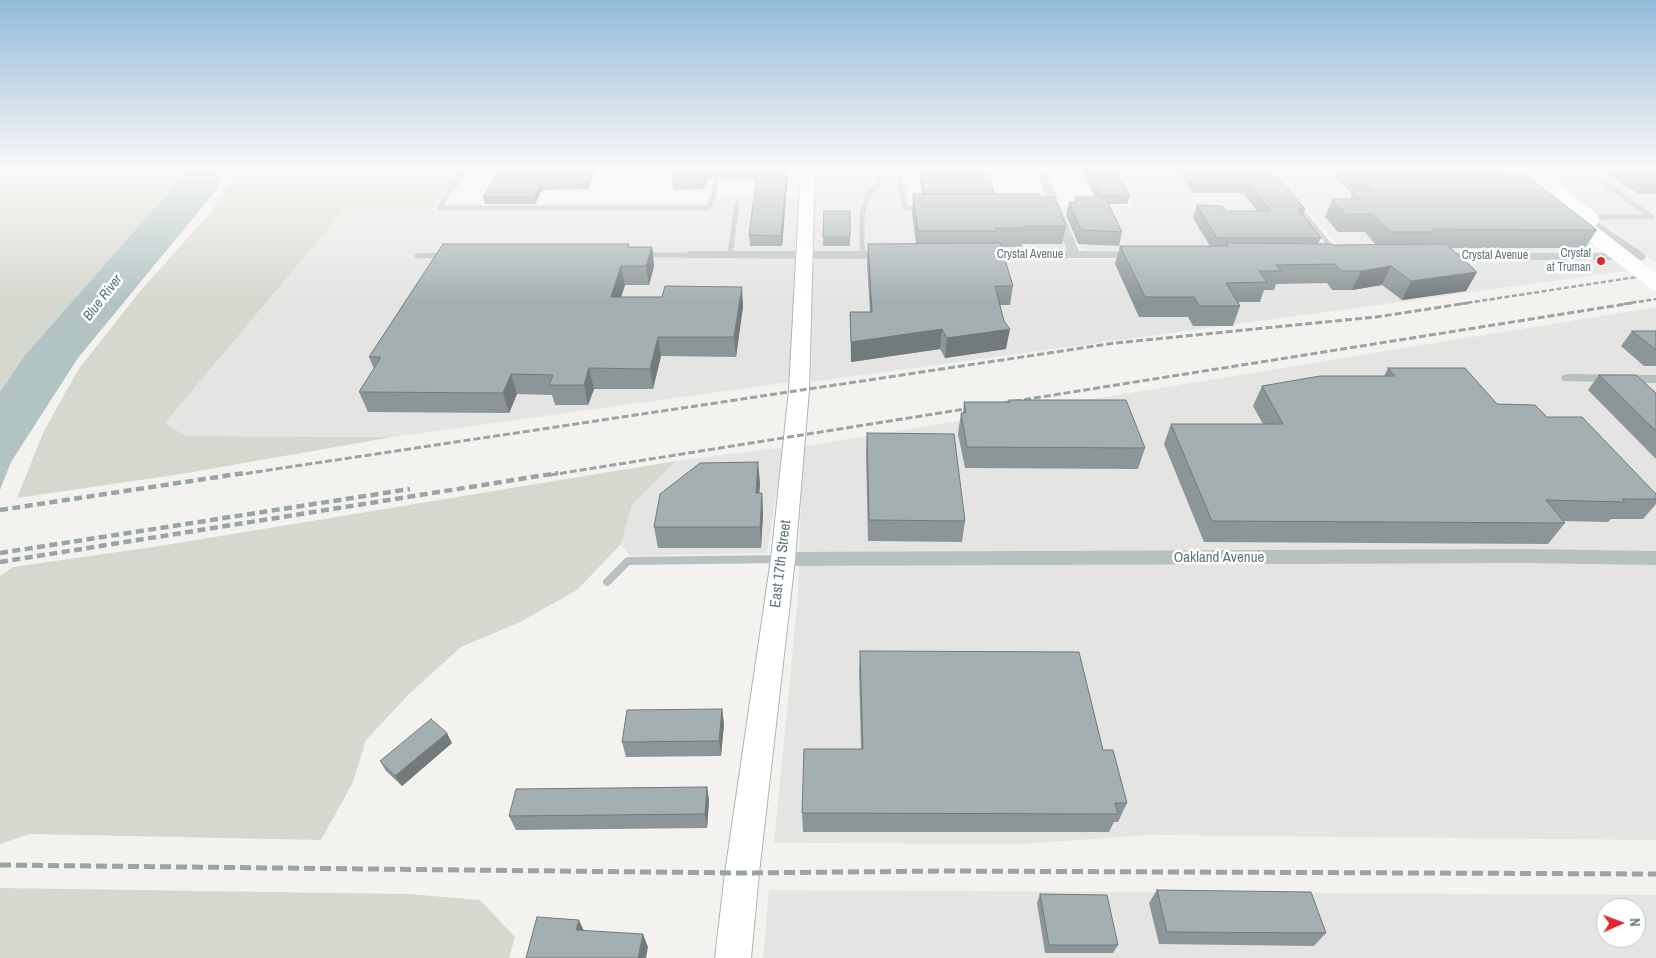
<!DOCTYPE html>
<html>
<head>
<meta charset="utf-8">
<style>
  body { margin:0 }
  #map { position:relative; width:1656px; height:958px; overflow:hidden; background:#f4f2ef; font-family:"Archivo Narrow",sans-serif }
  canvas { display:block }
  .north { position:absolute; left:1596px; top:898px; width:50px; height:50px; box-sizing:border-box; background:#fff; border:1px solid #bfc8ca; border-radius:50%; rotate:88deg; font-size:14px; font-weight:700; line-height:20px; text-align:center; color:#5f767a }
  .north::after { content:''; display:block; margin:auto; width:18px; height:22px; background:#dd2630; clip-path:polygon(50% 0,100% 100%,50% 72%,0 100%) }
</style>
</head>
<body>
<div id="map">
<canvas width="1656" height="958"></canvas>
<div class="north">N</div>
</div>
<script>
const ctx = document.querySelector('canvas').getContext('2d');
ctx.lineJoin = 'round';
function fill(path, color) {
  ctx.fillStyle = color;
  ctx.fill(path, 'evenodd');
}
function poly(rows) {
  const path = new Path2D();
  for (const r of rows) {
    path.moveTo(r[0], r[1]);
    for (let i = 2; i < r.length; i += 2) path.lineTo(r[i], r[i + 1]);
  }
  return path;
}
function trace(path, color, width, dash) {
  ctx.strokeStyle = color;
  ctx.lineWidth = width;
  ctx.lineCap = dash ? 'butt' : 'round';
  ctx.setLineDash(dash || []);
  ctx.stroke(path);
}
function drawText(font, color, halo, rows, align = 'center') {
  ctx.font = font + ' "Archivo Narrow",sans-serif';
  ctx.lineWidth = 5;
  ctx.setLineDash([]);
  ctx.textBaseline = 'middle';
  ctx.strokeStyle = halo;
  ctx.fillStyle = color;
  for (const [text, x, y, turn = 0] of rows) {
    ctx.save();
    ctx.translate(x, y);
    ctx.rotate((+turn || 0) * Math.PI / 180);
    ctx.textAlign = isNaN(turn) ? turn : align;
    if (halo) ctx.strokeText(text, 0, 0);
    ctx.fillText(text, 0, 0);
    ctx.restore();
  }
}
fill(poly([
  [1541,168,1656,168,1656,263,1568,197,1557,179],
  [1115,169,1255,170,1266,173,1323,244,1324,250,1086,250,1081,248,1063,206,1133,206],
  [820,170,903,170,909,206,1050,206,1069,259,1613,260,1627,271,811,382,815,172],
  [1285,170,1473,171,1583,238,1593,247,1592,250,1586,251,1359,251,1339,246,1279,178,1278,173],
  [709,197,800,197,790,382,393,437,184,436,165,423,344,210,670,210,673,206,703,205,707,203],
  [1656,307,1656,840,1148,835,1021,844,774,843,798,596,801,497,805,446],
  [784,447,767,553,630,556,621,544,632,505,676,461],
  [769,890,1656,895,1656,958,763,958],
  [1606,908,1636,908,1636,938,1606,938]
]), '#e4e4e3');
fill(poly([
  [0,168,180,168,175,185,25,355,0,392],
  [235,168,461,168,433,209,344,210,165,423,185,436,393,437,181,474,17,498,43,433,78,370,141,290,210,213,234,175],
  [676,461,632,505,621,544,577,590,520,622,461,647,409,694,366,740,353,782,321,840,29,834,0,844,0,576,13,567,160,546],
  [0,888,409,894,480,900,515,937,509,958,0,958]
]), '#d5d8cf');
fill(poly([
  [180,168,225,168,217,189,78,358,11,462,0,490,0,392,25,355,175,185]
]), '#b1c3c3');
const secondary = poly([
  [801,168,815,168,809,390,795,559,759,873,751,958,715,958,725,873,771,559,789,390,801,168]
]);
trace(secondary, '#acb5b6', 2);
trace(poly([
  [898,168,905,208,920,208],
  [1583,168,1652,217,1590,217],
  [1298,206,1335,252],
  [439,208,707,208,711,205,719,168],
  [439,208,452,187],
  [643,255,689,255],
  [730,255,737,203],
  [864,255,862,246,862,215,868,196,879,182,879,168],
  [417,256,444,255]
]), '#b9c0c2', 5);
trace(poly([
  [607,582,628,561,781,559]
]), '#b9c0c2', 8);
fill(poly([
  [460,168,470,168,456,189,448,189,447,187,460,168],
  [1035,168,1045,168,1079,251,1138,251,1144,255,1142,258,979,258,977,255,983,251,1067,251,1035,168],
  [1212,168,1360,168,1355,171,1217,171,1212,168],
  [1578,208,1644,254,1646,257,1644,260,1438,260,1432,256,1438,252,1628,253,1574,213,1572,211,1578,208],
  [689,251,888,251,894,255,888,259,685,258,683,255,689,251],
  [1568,374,1656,375,1656,383,1563,381,1561,378,1563,375,1568,374],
  [1525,549,1656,551,1656,565,1525,563,783,566,777,564,774,559,777,554,783,552,1525,549]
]), '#b9c0c2');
fill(secondary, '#fff');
trace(poly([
  [1460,304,1656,274],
  [1624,304,1656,299]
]), '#99a4a6', 2.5, [5, 2.5]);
trace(poly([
  [236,475,1115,343,1376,317,1468,303],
  [550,475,1632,303]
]), '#99a4a6', 3, [7, 3]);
trace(poly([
  [0,510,244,473],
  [0,553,410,489],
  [0,562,558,473]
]), '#99a4a6', 4.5, [8, 4.5]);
trace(poly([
  [0,865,742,873,943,871,1656,874]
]), '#99a4a6', 5, [11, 5]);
const secondaryBridge = poly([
  [1507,168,1539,193],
  [1531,174,1591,219],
  [1571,217,1656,283]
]);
trace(secondaryBridge, '#acb5b6', 16, []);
trace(secondaryBridge, '#fff', 16);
fill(poly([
  [597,168,588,189,542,190,535,204,485,204,483,197],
  [675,168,715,168,712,180,707,180,705,189,673,190,672,180],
  [720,168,788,168,782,246,750,246,749,235,757,178,721,180],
  [918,168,987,168,994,194,1040,197,1066,226,1062,244,1022,244,1022,247,1001,247,1013,286,1010,305,1000,305,1006,349,945,358,940,349,851,362,850,312,870,312,867,263,868,244,916,244,912,212,913,194,922,194],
  [1080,168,1115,168,1130,196,1127,204,1109,204,1122,232,1119,246,1078,244,1066,215,1069,202,1075,202,1075,197,1095,197],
  [1176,168,1270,168,1305,209,1303,215,1321,238,1318,244,1334,245,1376,245,1365,232,1338,232,1325,217,1332,199,1350,199,1352,194,1332,173,1334,168,1496,168,1503,174,1597,230,1585,248,1451,248,1477,272,1466,291,1402,300,1382,285,1352,290,1332,290,1327,283,1276,284,1274,290,1264,290,1260,302,1238,302,1240,306,1233,326,1193,326,1188,317,1139,317,1115,264,1120,246,1210,246,1193,218,1197,205,1226,211,1257,211,1243,193,1193,193],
  [1600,168,1656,168,1656,194,1639,194],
  [824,211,850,211,850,246,823,246],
  [629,247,652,247,654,266,649,285,625,285,621,297,743,306,736,357,661,356,653,389,594,389,588,405,555,405,552,395,517,394,509,413,368,412,359,392,374,369,369,357],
  [1632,331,1656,331,1656,366,1644,366,1621,346],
  [1388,368,1497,404,1547,417,1656,494,1656,504,1643,519,1611,519,1608,522,1563,521,1565,523,1548,544,1204,542,1164,444,1171,424,1263,424,1253,406,1262,386,1384,376],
  [1599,375,1656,393,1656,458,1655,458,1588,390],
  [1009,400,1145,448,1138,469,965,468,958,434,961,413,963,413,964,402,1009,402],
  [867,433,965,521,962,542,868,541,866,454],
  [760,483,759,493,762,493,763,514,761,548,658,548,654,527],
  [860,651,1103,750,1127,803,1118,822,1114,822,1109,832,803,832,802,813,861,749,859,672],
  [722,709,724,724,721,756,626,757,622,742],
  [452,743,402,786,386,771,380,761],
  [707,787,709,801,707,828,516,830,509,816],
  [1157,890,1326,933,1314,946,1159,944,1149,903],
  [1040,894,1118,945,1113,953,1045,953,1037,903]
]), '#8c9698');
fill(poly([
  [593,168,597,168,588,189,587,182],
  [712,168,715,168,712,180,711,170],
  [787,168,788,173,782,246,781,236],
  [706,170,707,180,705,189,704,179],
  [541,183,542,190,535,204,534,197],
  [652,247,654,266,649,285,646,266],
  [621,266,625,285,614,317,611,297],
  [1391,266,1382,285,1352,290,1361,271],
  [1477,272,1466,291,1402,300,1411,281],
  [742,287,743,306,736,357,734,337],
  [942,329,940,349,851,362,851,342],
  [1010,329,1006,349,945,358,947,338],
  [658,337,661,356,653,389,650,369],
  [589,368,594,389,588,405,584,385],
  [511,374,517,394,509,413,503,393],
  [758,462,760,483,758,514,756,493],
  [762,493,763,514,761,548,760,527],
  [722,709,724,724,721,756,719,741],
  [447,733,452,743,402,786,395,776],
  [707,787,709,801,707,828,705,814],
  [579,920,585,933,576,930],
  [643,934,648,947,646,958,638,958]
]), '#727a7c');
const building = poly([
  [501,168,593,168,587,182,541,183,534,197,483,197,501,168],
  [675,168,712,168,711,170,706,170,704,179,672,180,675,168],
  [720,168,787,168,781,236,749,235,758,168,720,170,720,168],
  [920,168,987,168,994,194,924,194,920,168],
  [1086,168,1115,168,1130,196,1100,196,1086,168],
  [1187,168,1270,168,1305,209,1298,209,1321,238,1217,238,1197,205,1222,206,1226,211,1271,211,1247,181,1196,181,1187,168],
  [1350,168,1496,168,1503,174,1525,174,1597,230,1431,229,1434,232,1390,232,1373,214,1346,214,1332,199,1360,199,1353,191,1374,191,1350,168],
  [1636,168,1656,168,1656,177,1651,177,1636,168],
  [913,194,1039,194,1040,197,1054,197,1066,226,1024,226,1025,228,996,228,997,231,918,231,913,194],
  [1075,197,1105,197,1122,232,1081,230,1069,202,1077,202,1075,197],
  [824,211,850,211,850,237,823,237,824,211],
  [1000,243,1013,286,995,286,1004,321,1010,329,947,338,942,329,851,342,850,312,872,312,868,244,1000,243],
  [1227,243,1332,244,1334,245,1446,244,1477,272,1411,281,1391,266,1361,271,1341,271,1335,264,1276,265,1281,271,1259,271,1267,282,1226,283,1240,306,1199,306,1194,297,1145,297,1120,246,1228,246,1227,243],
  [443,244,629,244,628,247,652,247,646,266,621,266,611,297,662,297,665,286,742,287,734,337,658,337,650,369,589,368,584,385,549,385,553,375,511,374,503,393,359,392,381,357,369,357,443,244],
  [1632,331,1656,331,1656,350,1632,331],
  [1388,368,1465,368,1497,404,1535,405,1547,417,1582,417,1656,494,1656,499,1622,499,1625,502,1546,500,1565,523,1212,521,1171,424,1283,424,1262,386,1320,376,1395,376,1388,368],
  [1599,375,1636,375,1656,393,1656,431,1599,375],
  [1009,400,1126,400,1145,448,967,447,961,413,966,413,964,402,1010,402,1009,400],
  [867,433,954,434,965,521,869,520,867,433],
  [758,462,756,493,762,493,760,527,654,527,660,494,700,463,758,462],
  [860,651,1079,652,1103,750,1113,750,1127,803,1115,803,1118,814,802,813,804,749,863,749,860,651],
  [722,709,719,741,622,742,627,710,722,709],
  [431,719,447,733,395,776,380,761,431,719],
  [707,787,705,814,509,816,516,789,707,787],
  [1157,890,1311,892,1326,933,1167,932,1157,890],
  [1040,894,1107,895,1118,945,1049,945,1040,894],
  [537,917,579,920,576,930,643,934,638,958,526,958,537,917]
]);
fill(building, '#a3afb1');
trace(building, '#727a7c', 1);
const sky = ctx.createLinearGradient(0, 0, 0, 302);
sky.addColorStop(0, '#92bad9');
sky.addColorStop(0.56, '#faf9f8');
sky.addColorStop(1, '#faf9f800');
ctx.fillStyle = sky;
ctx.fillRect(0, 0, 1656, 302);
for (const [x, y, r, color] of [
  [1601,261,5,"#dd2630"]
]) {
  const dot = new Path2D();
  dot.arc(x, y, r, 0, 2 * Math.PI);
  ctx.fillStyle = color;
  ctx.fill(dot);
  trace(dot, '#fff', 2);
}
drawText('12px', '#5f767a', '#fff', [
  ["Crystal",1591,254],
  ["at Truman",1591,268]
], 'right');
drawText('12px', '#5f767a', '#fff', [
  ["Crystal Avenue",1030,255],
  ["Crystal Avenue",1495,256]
]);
drawText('italic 14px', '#5a7676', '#fff', [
  ["Blue River",103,298,-52]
]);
drawText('15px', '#5f767a', '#fff', [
  ["Oakland Avenue",1219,558],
  ["East 17th Street",781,564,-83]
]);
</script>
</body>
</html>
